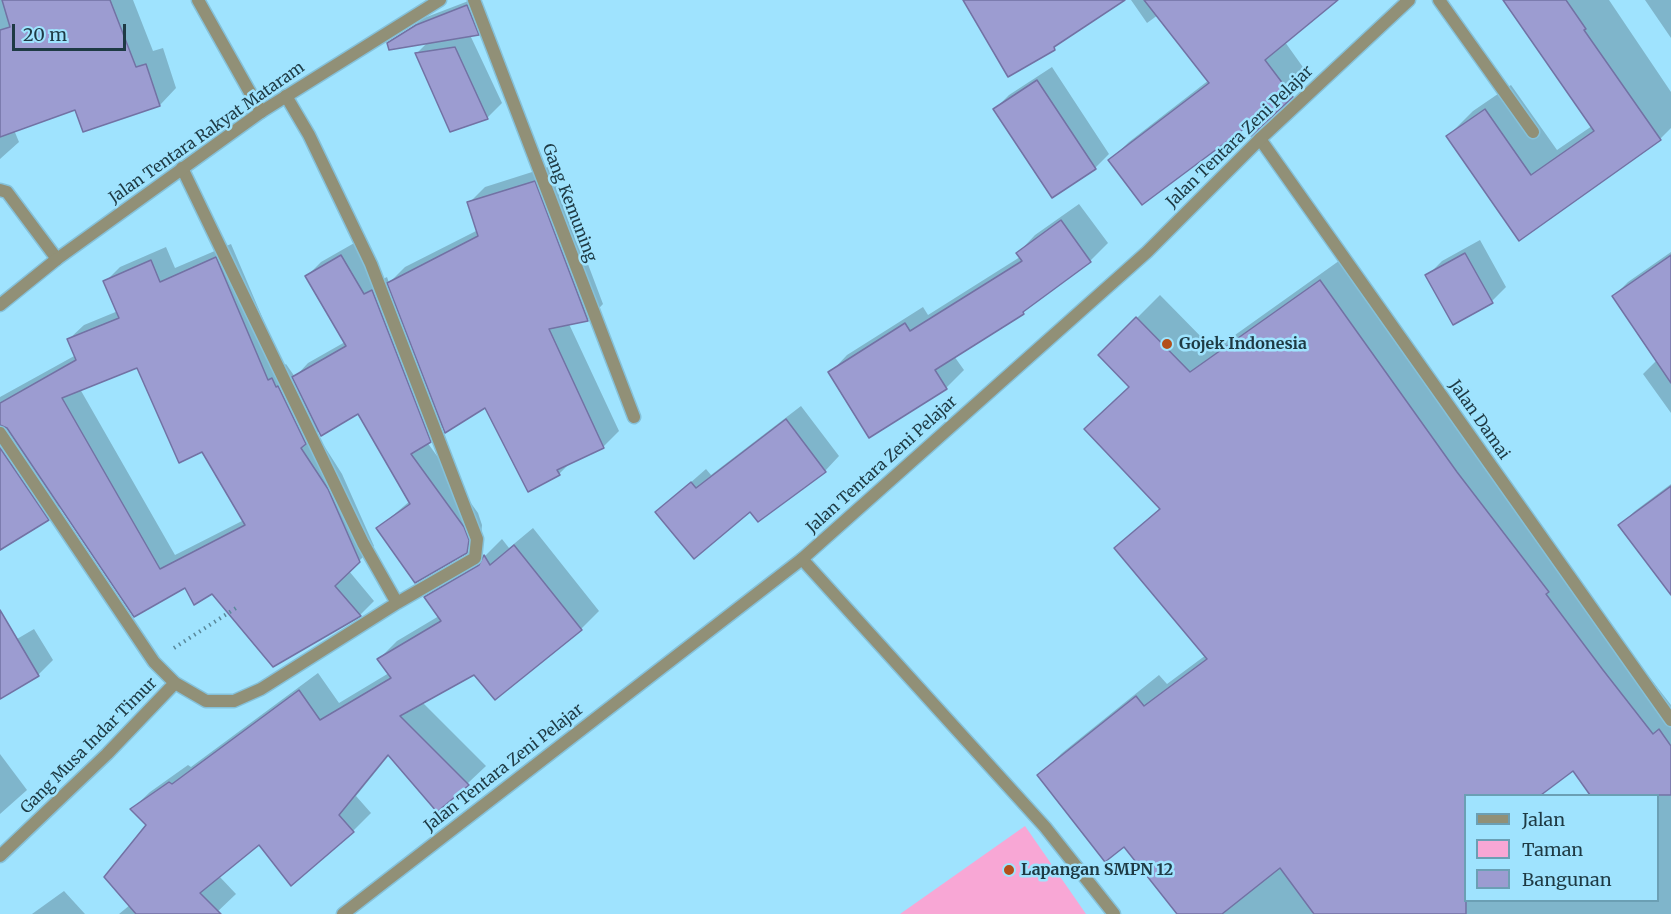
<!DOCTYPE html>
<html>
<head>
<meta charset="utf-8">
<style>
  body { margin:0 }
  #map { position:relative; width:1671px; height:914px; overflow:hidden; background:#9fe3fe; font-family:Merriweather,serif }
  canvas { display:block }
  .legend { position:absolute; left:1464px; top:794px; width:195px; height:108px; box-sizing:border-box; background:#9fe3fe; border:2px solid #6b9fb4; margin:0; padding:8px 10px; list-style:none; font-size:18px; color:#1e3a44 }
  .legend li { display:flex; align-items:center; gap:12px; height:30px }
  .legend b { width:30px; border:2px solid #6b9fb4 }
  .scale { position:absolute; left:12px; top:24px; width:114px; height:27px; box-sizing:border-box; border:3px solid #1e3a44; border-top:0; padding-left:8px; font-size:18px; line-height:21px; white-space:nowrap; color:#1e3a44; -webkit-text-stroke:4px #9fe3fe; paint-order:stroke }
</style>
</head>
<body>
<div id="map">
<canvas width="1671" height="914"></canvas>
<ul class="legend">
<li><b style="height:8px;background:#919077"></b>Jalan</li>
<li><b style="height:16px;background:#f8a7d5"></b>Taman</li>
<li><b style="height:16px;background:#9c9cd1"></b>Bangunan</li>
</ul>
<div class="scale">20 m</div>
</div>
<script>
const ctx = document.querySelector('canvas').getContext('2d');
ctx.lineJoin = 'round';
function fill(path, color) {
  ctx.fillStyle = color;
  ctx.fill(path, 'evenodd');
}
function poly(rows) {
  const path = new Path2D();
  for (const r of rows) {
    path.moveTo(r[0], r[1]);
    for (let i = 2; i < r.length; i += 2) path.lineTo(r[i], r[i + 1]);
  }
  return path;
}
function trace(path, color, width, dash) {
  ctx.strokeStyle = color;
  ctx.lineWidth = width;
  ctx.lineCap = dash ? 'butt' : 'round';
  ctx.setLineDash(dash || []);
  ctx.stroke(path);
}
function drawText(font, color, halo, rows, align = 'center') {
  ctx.font = font + ' Merriweather,serif';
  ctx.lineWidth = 5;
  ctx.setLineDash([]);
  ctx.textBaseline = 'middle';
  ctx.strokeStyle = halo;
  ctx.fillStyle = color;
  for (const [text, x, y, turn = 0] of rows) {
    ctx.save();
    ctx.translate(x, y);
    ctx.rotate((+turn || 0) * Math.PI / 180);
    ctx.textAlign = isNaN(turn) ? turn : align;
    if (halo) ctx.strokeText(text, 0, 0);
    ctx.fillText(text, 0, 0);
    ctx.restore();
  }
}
fill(poly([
  [1025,826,1086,914,900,914]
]), '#f8a7d5');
fill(poly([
  [0,0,133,0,153,51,163,48,176,88,160,105,84,130,76,108,14,130,19,142,0,159],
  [471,0,485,27,478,33,470,35,502,103,488,117,451,130,417,53,428,42,389,43,424,18],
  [1131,0,1335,0,1285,42,1310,77,1292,96,1245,126,1110,160,1129,142,1209,80,1158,15,1147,23],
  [1508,0,1609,0,1671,92,1671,128,1660,139,1519,239,1448,136,1473,111,1511,85,1557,150,1592,126],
  [1645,0,1671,0,1671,38],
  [1052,67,1109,154,1095,168,995,109,1009,95],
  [551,166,603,304,588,320,569,324,619,431,603,447,571,462,559,474,485,406,444,426,427,442,478,513,482,525,481,537,466,552,378,528,410,501,359,412,316,433,342,474,374,546,349,571,374,601,360,615,185,586,61,506,48,519,0,551,0,397,76,355,69,339,84,325,118,311,105,282,120,267,166,247,175,268,231,244,283,366,286,364,295,377,308,363,345,342,307,276,321,262,356,242,379,281,387,277,389,283,405,267,478,230,469,203,485,187],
  [138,366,203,451,244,520,175,555,80,389],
  [1079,204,1108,243,1090,261,1023,312,954,356,964,370,946,388,830,373,847,355,923,307,928,315,1020,257,1018,253,1035,235],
  [1480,240,1506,287,1492,301,1427,276,1442,261],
  [1671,252,1671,413,1643,374,1657,360,1614,296,1628,282],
  [1343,258,1626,647,1671,705,1671,914,1179,914,1125,845,1039,775,1062,753,1159,675,1167,684,1206,655,1116,548,1161,507,1130,386,1100,355,1160,295,1214,350],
  [1574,769,1592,796,1658,796,1658,900,1466,900,1466,796,1539,796],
  [801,406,839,456,825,471,751,510,657,512,706,469,711,475],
  [1671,484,1671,594,1620,525,1635,511],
  [533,528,599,611,581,629,475,673,422,702,486,766,468,783,437,810,390,754,356,796,371,813,353,831,260,843,219,876,236,894,215,914,119,914,130,905,148,825,132,809,150,792,188,765,191,767,318,673,339,703,389,673,379,659,397,641,439,616,426,597,444,579,486,555,502,539,509,548],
  [34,629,53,660,38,675,0,697,0,649],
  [0,754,27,790,0,814],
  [64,891,85,914,32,914]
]), '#0003');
const building = poly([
  [2,0,110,0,136,67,146,64,160,106,83,132,75,110,0,137,0,30,10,27,2,0],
  [963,0,1125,0,1054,47,1055,50,1008,77,963,0],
  [1144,0,1338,0,1265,60,1293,97,1251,136,1245,128,1142,205,1108,160,1209,83,1144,0],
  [1503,0,1566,0,1586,29,1584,30,1661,140,1519,241,1446,136,1485,109,1531,175,1594,131,1503,0],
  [467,5,479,35,389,50,387,43,416,25,467,5],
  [455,47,488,119,450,132,415,53,455,47],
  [1037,80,1096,169,1052,198,993,109,1037,80],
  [535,181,588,321,549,329,604,448,557,470,560,475,528,492,485,408,445,433,387,283,478,236,467,202,535,181],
  [1061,220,1091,262,1023,312,1024,314,935,370,947,389,869,438,828,372,905,323,910,331,1022,261,1016,253,1061,220],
  [1465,253,1493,303,1453,325,1425,275,1465,253],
  [341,255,364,294,372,290,431,442,411,454,464,527,469,540,467,553,415,583,376,528,410,504,358,414,321,436,292,377,346,346,305,276,341,255],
  [1671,255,1671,383,1612,296,1671,255],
  [216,257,268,380,272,378,276,387,278,386,306,444,301,448,328,489,360,562,335,586,361,616,273,667,212,594,194,605,185,588,134,617,7,428,0,425,0,403,76,360,67,339,119,318,103,281,151,260,160,282,216,257],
  [137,368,179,463,202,452,245,525,160,569,62,398,137,368],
  [1320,280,1457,472,1549,592,1546,594,1603,670,1653,734,1659,729,1671,746,1671,795,1590,795,1573,771,1541,795,1466,795,1466,914,1314,914,1280,868,1222,914,1177,914,1124,847,1105,862,1037,775,1136,696,1144,706,1207,659,1114,548,1160,509,1084,429,1129,387,1098,355,1136,317,1190,372,1320,280],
  [786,419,826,472,758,522,750,512,694,559,655,512,691,482,696,488,786,419],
  [0,448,49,520,0,550,0,448],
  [1671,486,1671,595,1618,525,1671,486],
  [514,545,582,630,495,700,474,675,400,716,469,785,437,812,388,755,339,815,354,832,291,886,259,845,200,893,221,914,136,914,104,877,146,825,130,809,169,782,172,784,299,690,320,720,391,678,377,659,441,621,424,597,479,565,484,555,490,565,514,545],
  [0,610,39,676,0,699,0,610]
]);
fill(building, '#9c9cd1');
trace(building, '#7272a4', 1.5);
const service = poly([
  [198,0,261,112],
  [1439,0,1533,132],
  [1260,139,1671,720],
  [0,190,7,192,57,259],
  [802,559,1045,827,1114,914]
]);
const minor = poly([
  [474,0,634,417],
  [182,168,363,543,397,603],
  [0,433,154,662,175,683,206,701,234,701,261,689,397,603,475,558,477,539,371,264,309,135,286,96],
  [0,856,107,754,175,683],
  [343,914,802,559,1147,252,1260,139,1409,0]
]);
const tertiary = poly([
  [0,305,57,259,261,112,440,0]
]);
trace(service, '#85c1d9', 15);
trace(minor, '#85c1d9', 15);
trace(tertiary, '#85c1d9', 15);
trace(poly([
  [174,648,236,608]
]), '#5a899b', 4, [1.5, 4.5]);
trace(service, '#919077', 12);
trace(minor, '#919077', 12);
trace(tertiary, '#919077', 12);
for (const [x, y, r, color] of [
  [1167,344,6,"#b34f1a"],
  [1009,870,6,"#b34f1a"]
]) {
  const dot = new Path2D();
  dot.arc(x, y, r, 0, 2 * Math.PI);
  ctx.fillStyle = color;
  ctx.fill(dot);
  trace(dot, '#9fe3fe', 2);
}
drawText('16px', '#1e3a44', '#9fe3fe', [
  ["Jalan Tentara Rakyat Mataram",207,133,-35],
  ["Jalan Tentara Zeni Pelajar",1240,137,-44],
  ["Gang Kemuning",569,203,69],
  ["Jalan Damai",1479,420,55],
  ["Jalan Tentara Zeni Pelajar",882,465,-42],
  ["Gang Musa Indar Timur",89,746,-45],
  ["Jalan Tentara Zeni Pelajar",504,768,-38]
]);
drawText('bold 16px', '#1e3a44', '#9fe3fe', [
  ["Gojek Indonesia",1179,344],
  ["Lapangan SMPN 12",1021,870]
], 'left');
</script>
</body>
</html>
